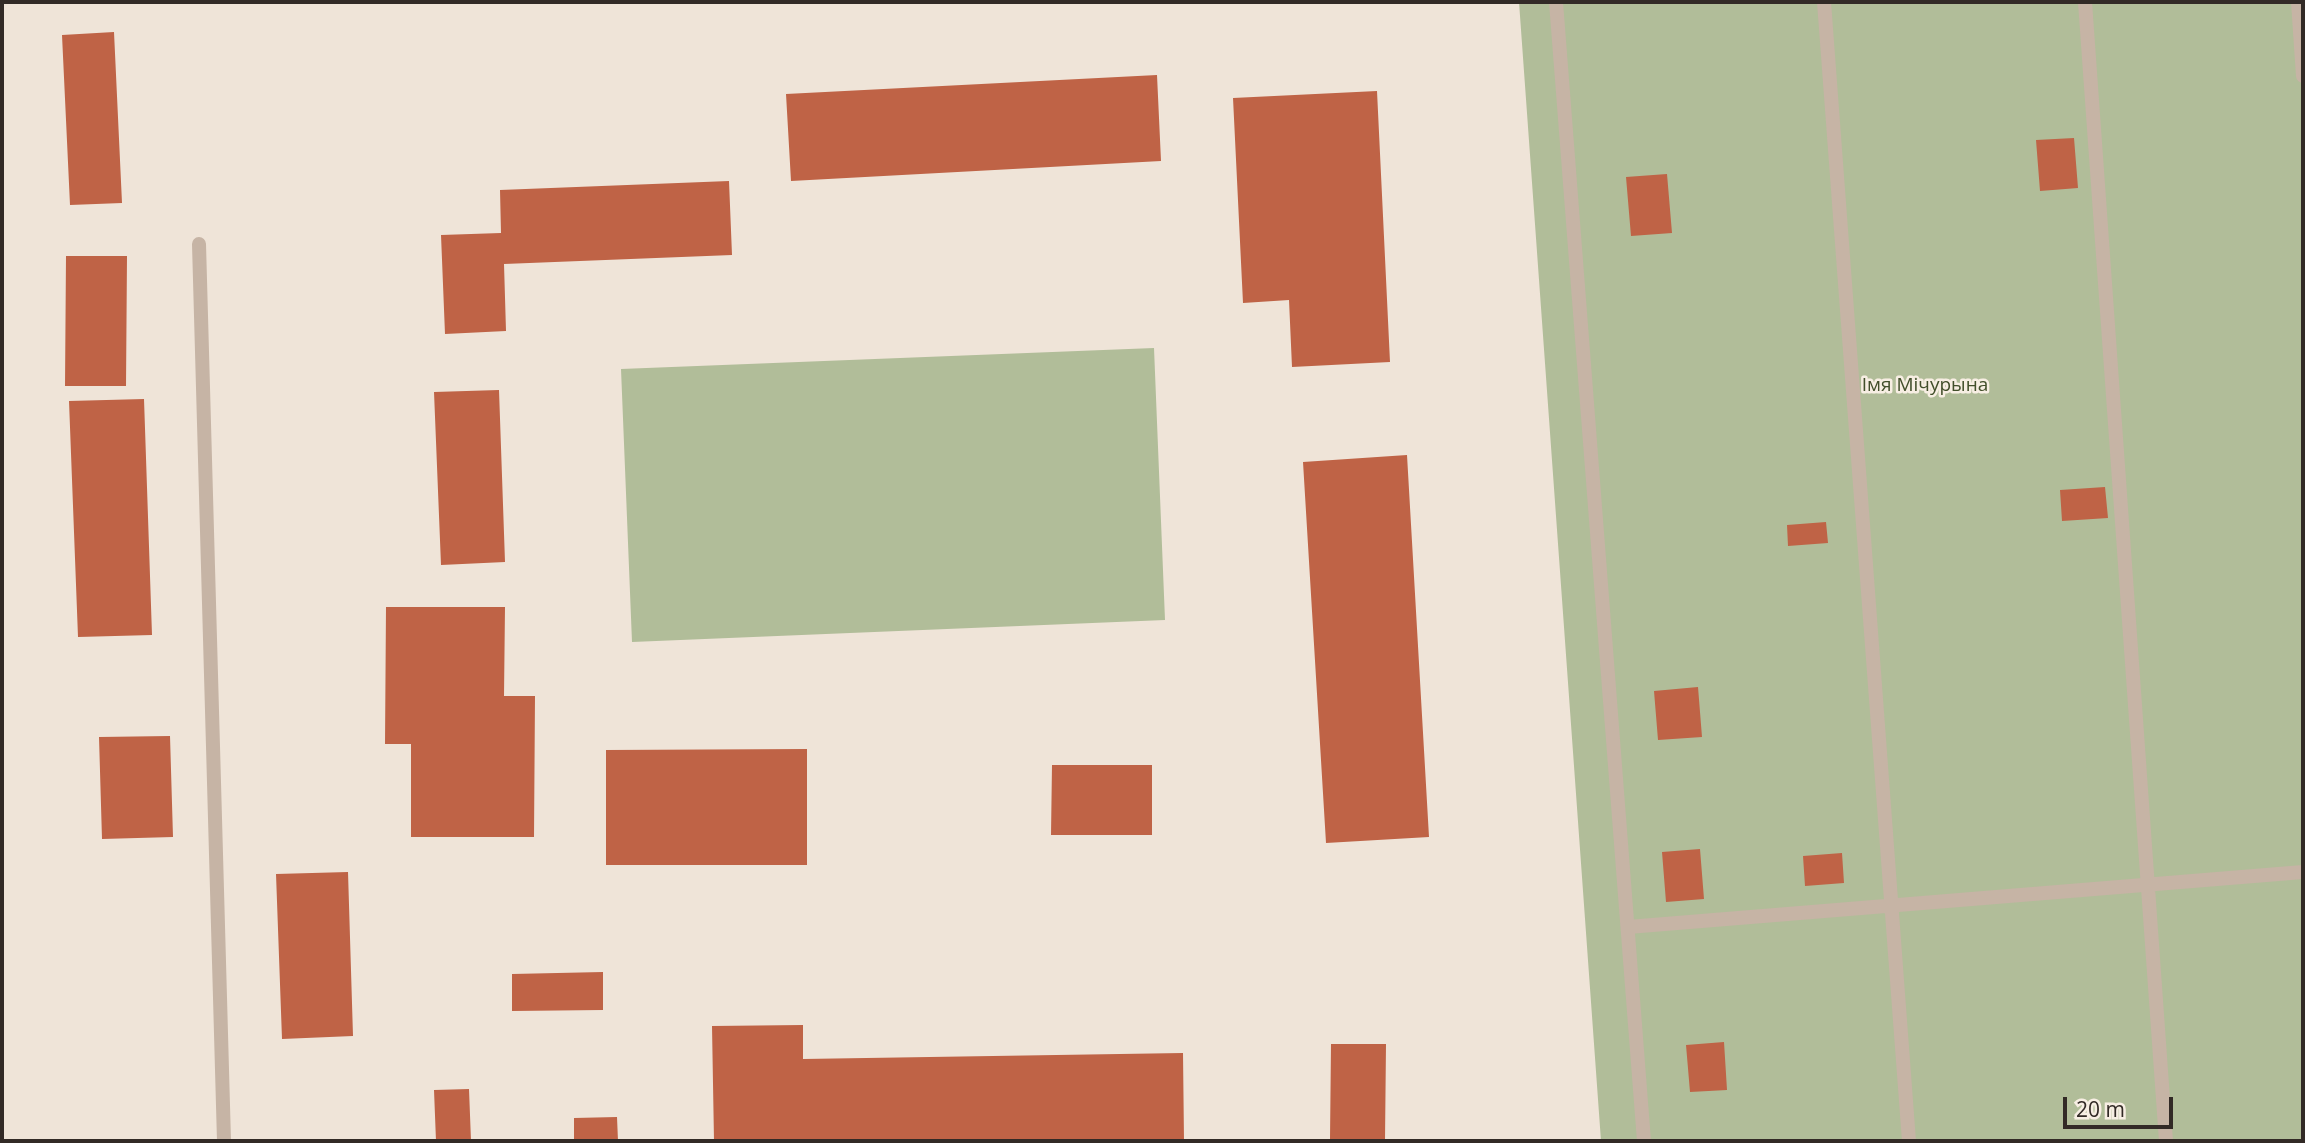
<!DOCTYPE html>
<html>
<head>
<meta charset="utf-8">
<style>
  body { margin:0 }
  #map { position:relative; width:2305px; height:1143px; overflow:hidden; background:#efe4d8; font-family:"Open Sans",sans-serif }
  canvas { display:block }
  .frame { position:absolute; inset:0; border:4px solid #322a26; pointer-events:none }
  .scale { position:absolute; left:2063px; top:1097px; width:110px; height:32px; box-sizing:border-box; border:4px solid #322a26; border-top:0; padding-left:9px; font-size:21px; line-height:24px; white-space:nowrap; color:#322a26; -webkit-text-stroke:5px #f7eee3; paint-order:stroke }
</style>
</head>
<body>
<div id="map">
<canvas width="2305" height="1143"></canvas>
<div class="frame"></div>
<div class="scale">20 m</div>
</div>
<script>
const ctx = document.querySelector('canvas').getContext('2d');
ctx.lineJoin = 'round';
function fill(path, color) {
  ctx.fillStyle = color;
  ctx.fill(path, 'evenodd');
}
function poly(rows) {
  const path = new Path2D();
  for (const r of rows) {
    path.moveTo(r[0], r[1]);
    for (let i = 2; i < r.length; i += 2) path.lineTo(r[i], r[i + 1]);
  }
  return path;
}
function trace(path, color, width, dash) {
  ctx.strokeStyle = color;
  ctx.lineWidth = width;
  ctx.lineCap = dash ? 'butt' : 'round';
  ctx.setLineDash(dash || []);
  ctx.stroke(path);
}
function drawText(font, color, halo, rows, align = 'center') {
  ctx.font = font + ' "Open Sans",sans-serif';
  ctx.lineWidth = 5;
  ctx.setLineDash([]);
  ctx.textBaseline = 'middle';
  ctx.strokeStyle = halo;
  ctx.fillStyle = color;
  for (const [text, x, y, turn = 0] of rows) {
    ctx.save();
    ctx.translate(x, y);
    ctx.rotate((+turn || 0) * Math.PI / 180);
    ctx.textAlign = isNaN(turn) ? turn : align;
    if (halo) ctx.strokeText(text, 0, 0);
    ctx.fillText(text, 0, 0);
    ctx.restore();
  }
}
fill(poly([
  [1519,2,2303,2,2303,1141,1601,1141],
  [1154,348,1165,620,632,642,621,369]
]), '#b1bd99');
fill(poly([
  [114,32,122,203,70,205,62,35],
  [1157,75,1161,161,791,181,786,94],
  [1377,91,1390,362,1292,367,1289,300,1243,303,1233,98],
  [2074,138,2078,188,2040,191,2036,140],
  [1667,174,1672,233,1631,236,1626,177],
  [729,181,732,255,504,264,506,331,445,334,441,235,501,233,500,190],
  [66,256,127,256,126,386,65,386],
  [499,390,505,562,441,565,434,392],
  [144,399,152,635,78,637,69,401],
  [1407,455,1429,837,1326,843,1303,462],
  [2105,487,2108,518,2062,521,2060,490],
  [1826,522,1828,543,1788,546,1787,525],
  [386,607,505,607,504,696,535,696,534,837,411,837,411,744,385,744],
  [1698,687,1702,737,1658,740,1654,691],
  [170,736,173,837,102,839,99,737],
  [807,749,807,865,606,865,606,750],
  [1052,765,1152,765,1152,835,1051,835],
  [1700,849,1704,899,1666,902,1662,852],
  [1842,853,1844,883,1805,886,1803,856],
  [348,872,353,1036,282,1039,276,874],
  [603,972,603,1010,512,1011,512,974],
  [803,1025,803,1059,1183,1053,1184,1141,714,1141,712,1026],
  [1724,1042,1727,1090,1690,1092,1686,1045],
  [1331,1044,1386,1044,1385,1140,1330,1139],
  [469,1089,471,1141,436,1141,434,1090],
  [617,1117,618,1141,574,1141,574,1118]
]), '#bf6346');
trace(poly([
  [1556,2,1644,1141],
  [1824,2,1909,1141],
  [2085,2,2166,1141],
  [2298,2,2303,76],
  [199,244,224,1141],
  [1628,927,2303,872]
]), '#c6b4a5', 14);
drawText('19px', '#424f2b', '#f7eee3', [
  ["Імя Мічурына",1925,386]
]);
</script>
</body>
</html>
